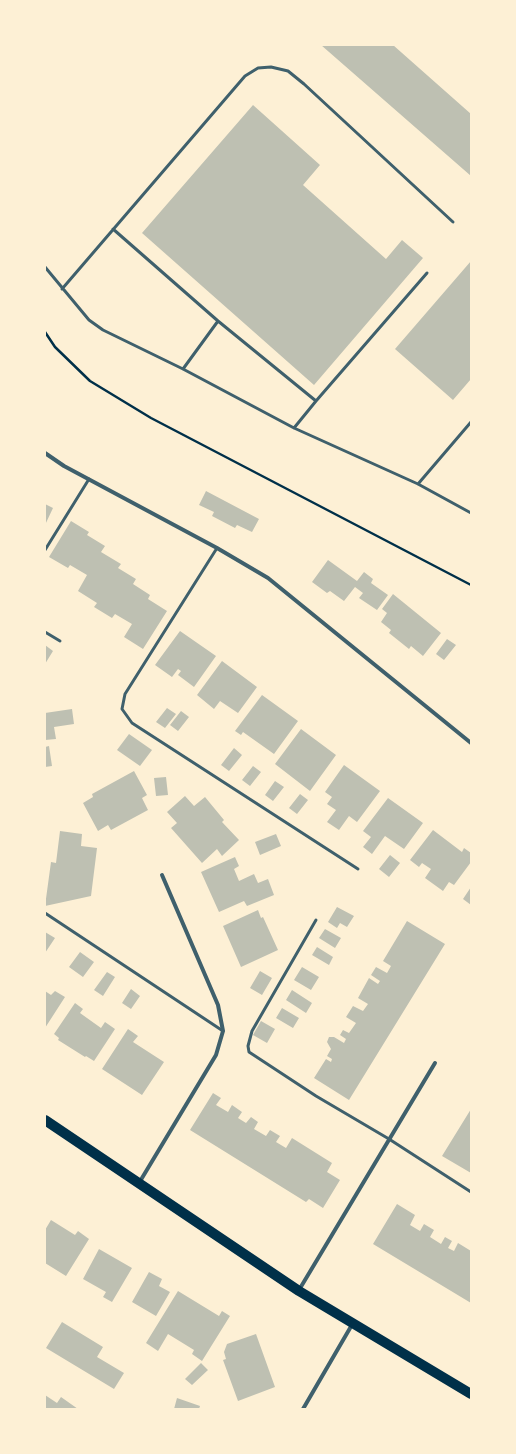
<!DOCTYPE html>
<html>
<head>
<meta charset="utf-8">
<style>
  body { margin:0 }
  #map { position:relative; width:516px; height:1454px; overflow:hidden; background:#fdf0d5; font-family:Commissioner,sans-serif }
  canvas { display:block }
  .frame { position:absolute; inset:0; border:46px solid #fdf0d5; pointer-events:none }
</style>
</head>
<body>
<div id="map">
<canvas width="516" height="1454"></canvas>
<div class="frame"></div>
</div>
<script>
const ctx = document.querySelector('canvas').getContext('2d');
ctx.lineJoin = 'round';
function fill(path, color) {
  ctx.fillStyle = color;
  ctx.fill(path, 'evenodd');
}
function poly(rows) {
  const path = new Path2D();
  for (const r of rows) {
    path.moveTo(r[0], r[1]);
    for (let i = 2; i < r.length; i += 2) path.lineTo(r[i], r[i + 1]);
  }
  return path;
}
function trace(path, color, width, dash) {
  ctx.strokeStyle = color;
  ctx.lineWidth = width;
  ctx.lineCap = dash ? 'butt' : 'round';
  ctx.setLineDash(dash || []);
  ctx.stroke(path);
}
fill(poly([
  [321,45,393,45,471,114,471,176],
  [253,105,320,165,303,185,386,259,402,240,423,258,314,385,142,233],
  [471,261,471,379,453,400,395,349],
  [206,491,259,519,252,532,237,525,235,528,212,516,214,512,199,505],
  [45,504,53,508,45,525],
  [71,521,89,532,87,535,105,546,101,552,121,564,118,568,136,579,133,584,150,595,148,599,167,611,143,649,124,637,132,624,115,614,112,618,94,607,97,603,78,591,87,575,70,565,68,568,49,557],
  [328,560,357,581,364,572,373,579,371,583,388,595,377,610,359,598,363,593,355,587,344,601,330,591,327,593,312,582],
  [393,594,441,633,423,656,411,646,409,649,389,633,391,630,381,622,387,613,382,609],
  [180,631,216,656,194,687,178,675,181,671,178,669,172,677,155,665],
  [447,639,456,645,444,660,436,654],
  [45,645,53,651,45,664],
  [222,661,257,687,238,713,220,701,214,709,197,695],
  [262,695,298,721,274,754,243,732,241,735,235,731],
  [167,708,176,714,165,728,156,722],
  [72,709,74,724,54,727,56,739,45,740,45,713],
  [181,711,189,717,178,731,170,725],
  [301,729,336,755,310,791,275,764],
  [129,734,152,750,140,766,117,750],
  [49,746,52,766,45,767,45,747],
  [234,748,242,755,229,771,221,765],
  [344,765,380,791,357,822,349,816,339,830,327,822,336,810,327,804,332,797,325,792],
  [253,766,261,772,250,786,242,780],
  [134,771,147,795,142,798,148,810,111,830,108,825,98,831,83,803,93,797,92,794],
  [166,777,168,795,156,796,154,778],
  [275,781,284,787,273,801,265,795],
  [300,794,308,800,297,814,289,808],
  [185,796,194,806,205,797,224,820,222,822,239,840,222,856,217,849,202,863,171,828,177,823,167,812],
  [388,798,423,823,404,849,385,836,372,854,363,847,371,837,363,831],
  [433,830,462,852,464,848,471,853,471,862,454,885,449,882,443,891,425,878,431,869,422,863,419,867,410,860],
  [60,831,82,834,81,846,97,848,91,896,45,906,51,862,56,863],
  [276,834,281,846,260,855,255,842],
  [390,855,400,863,389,877,379,869],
  [235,857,239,866,234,869,239,881,254,874,258,883,268,879,274,895,247,906,244,901,219,912,201,872],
  [471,887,471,905,463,899],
  [337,907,354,916,347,927,340,923,337,928,328,922],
  [258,910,261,918,263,917,278,950,241,967,223,926],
  [407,921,445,944,349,1100,314,1078,326,1059,331,1062,332,1059,327,1056,331,1049,327,1042,329,1037,334,1037,344,1043,346,1039,340,1035,343,1030,349,1033,356,1023,346,1017,353,1006,363,1011,368,1004,358,998,369,978,378,984,380,981,371,975,376,967,387,973,391,966,383,961],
  [325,929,341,938,335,948,319,938],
  [45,932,55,938,45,953],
  [317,947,333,957,329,965,312,955],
  [80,952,94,962,83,977,69,967],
  [302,967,319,977,311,990,294,980],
  [260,971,272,978,262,995,250,988],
  [107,972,115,977,103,996,94,990],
  [131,989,140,996,131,1009,122,1003],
  [292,990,312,1003,306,1013,286,1000],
  [45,991,51,995,55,991,65,997,45,1028],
  [75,1003,83,1009,80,1013,101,1028,105,1022,115,1029,94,1061,86,1056,85,1057,58,1040,59,1038,54,1034],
  [282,1008,299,1018,293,1028,276,1018],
  [261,1021,275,1029,267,1043,253,1035],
  [128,1029,138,1036,133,1042,164,1062,142,1095,102,1069],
  [213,1093,221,1098,216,1105,228,1112,232,1105,242,1112,238,1118,246,1123,251,1117,258,1122,254,1129,266,1136,270,1130,280,1136,276,1142,286,1148,292,1138,332,1163,327,1172,340,1180,323,1208,309,1199,306,1202,190,1130],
  [471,1109,471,1173,442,1156],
  [397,1204,415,1215,410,1225,420,1231,424,1224,434,1230,430,1237,441,1244,445,1237,452,1241,448,1248,454,1251,458,1243,471,1251,471,1303,373,1244],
  [51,1220,75,1235,78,1231,89,1239,66,1276,45,1263,45,1230],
  [99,1249,132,1268,112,1302,103,1297,106,1292,83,1279],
  [149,1272,162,1279,159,1286,170,1292,156,1316,132,1302],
  [178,1291,219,1316,222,1311,230,1316,202,1361,192,1354,194,1350,168,1334,158,1351,146,1343],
  [62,1322,103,1347,97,1357,124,1373,114,1389,46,1348],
  [256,1334,275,1387,238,1401,223,1360,226,1359,224,1352,227,1344],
  [201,1363,208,1370,192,1385,185,1379],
  [45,1395,57,1403,61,1397,78,1409,45,1409],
  [177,1398,200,1406,199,1409,174,1409]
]), '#bec0b2');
trace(poly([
  [45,332,55,347,90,381,151,418,471,585]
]), '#003049', 2.5);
trace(poly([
  [113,229,218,321,316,401,294,428],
  [45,267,89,320,103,330,183,369,294,428,418,484,471,513],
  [62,289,245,76,258,68,271,67,288,71,304,84,453,222],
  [183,369,218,321],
  [316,401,427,273],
  [418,484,471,422],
  [217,548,125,694,122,709,132,723,358,869],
  [45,550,89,479],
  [45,632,60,641],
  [45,913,223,1031],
  [316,920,252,1031,248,1046,249,1052,316,1096,389,1139,471,1192]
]), '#3f606c', 3);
trace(poly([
  [45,453,64,466,217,548,268,578,471,743],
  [139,1183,216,1055,223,1031,218,1005,162,875],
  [299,1290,435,1063],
  [303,1409,353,1323]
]), '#3f606c', 4);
trace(poly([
  [45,1120,299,1291,471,1394]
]), '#003049', 10);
</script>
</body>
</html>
